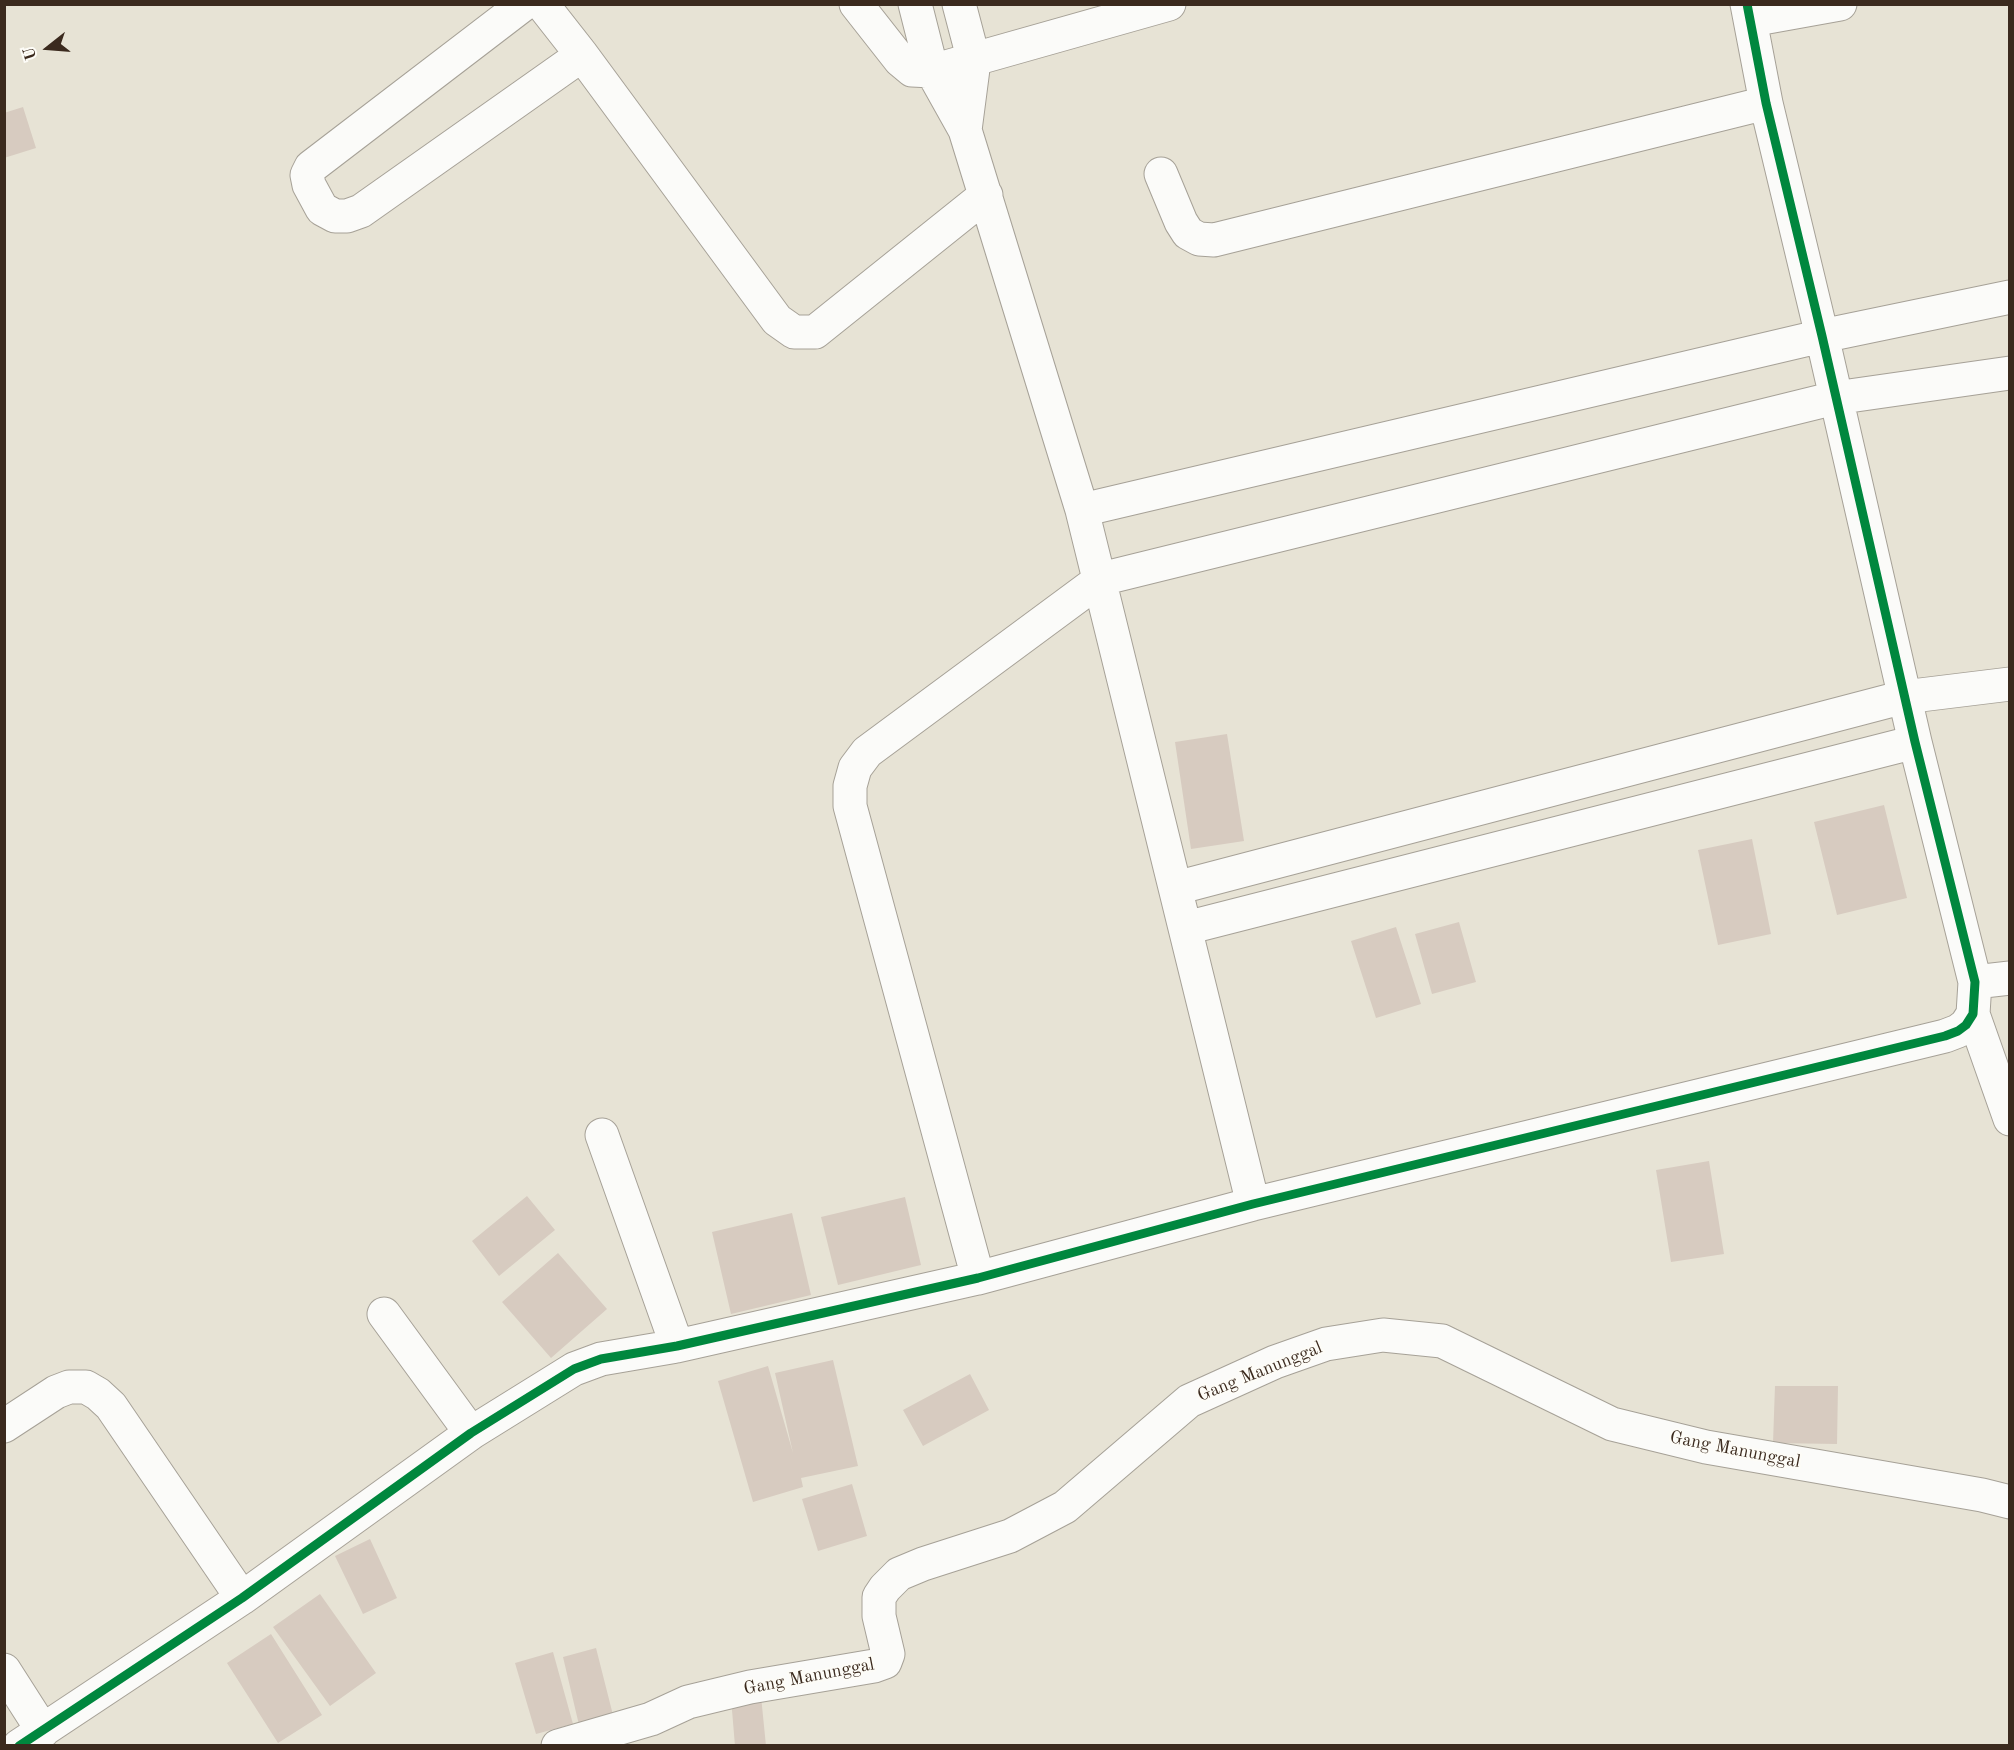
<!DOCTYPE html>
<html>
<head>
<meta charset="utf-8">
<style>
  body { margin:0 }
  #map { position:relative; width:2014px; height:1750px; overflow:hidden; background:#e7e3d5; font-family:"Old Standard TT",serif }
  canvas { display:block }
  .frame { position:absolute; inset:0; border:6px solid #3b2a1e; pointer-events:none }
  .north { position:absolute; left:18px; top:18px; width:60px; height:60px; -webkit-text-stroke:4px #fdfcf7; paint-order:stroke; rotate:253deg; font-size:16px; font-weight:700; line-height:24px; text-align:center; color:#3b2a1e }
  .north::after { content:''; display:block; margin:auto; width:21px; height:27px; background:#3b2a1e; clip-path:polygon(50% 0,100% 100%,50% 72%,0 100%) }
</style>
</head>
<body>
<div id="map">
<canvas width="2014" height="1750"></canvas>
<div class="frame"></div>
<div class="north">U</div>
</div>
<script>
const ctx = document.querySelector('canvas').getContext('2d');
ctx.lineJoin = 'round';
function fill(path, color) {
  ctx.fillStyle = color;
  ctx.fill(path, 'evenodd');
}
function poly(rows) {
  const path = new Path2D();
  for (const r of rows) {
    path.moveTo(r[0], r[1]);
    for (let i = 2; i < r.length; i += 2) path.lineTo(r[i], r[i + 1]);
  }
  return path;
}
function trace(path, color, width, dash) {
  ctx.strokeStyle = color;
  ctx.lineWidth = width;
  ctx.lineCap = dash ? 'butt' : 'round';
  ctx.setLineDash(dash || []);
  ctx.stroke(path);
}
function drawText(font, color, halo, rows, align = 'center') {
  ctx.font = font + ' "Old Standard TT",serif';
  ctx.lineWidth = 4.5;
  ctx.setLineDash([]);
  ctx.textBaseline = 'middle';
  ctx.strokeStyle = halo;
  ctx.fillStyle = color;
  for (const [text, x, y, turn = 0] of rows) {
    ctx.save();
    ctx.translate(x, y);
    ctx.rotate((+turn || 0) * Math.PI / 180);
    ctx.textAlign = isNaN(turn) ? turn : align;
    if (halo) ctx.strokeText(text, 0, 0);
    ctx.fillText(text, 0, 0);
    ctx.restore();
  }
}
fill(poly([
  [23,107,36,148,4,158,4,113],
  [1227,734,1244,841,1191,849,1175,742],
  [1884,805,1907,898,1837,915,1814,822],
  [1752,839,1771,934,1718,945,1698,850],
  [1459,922,1476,982,1432,994,1415,934],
  [1396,927,1421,1004,1376,1018,1351,941],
  [1709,1161,1724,1254,1671,1262,1656,1170],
  [527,1196,555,1230,499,1276,472,1241],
  [905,1197,921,1265,838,1285,821,1217],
  [792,1213,811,1295,731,1314,712,1232],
  [558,1253,607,1309,551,1358,502,1302],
  [833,1360,858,1466,801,1478,803,1487,753,1502,718,1381,768,1366,793,1453,775,1373],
  [970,1374,989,1410,923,1446,903,1410],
  [1775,1386,1838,1386,1837,1444,1773,1443],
  [852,1484,867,1536,818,1551,802,1499],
  [370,1539,397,1598,363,1614,335,1556],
  [320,1594,376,1673,330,1706,273,1627],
  [271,1634,322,1715,278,1743,227,1663],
  [596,1648,613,1715,579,1725,563,1657],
  [553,1652,573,1724,536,1734,515,1663],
  [761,1696,766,1746,735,1746,731,1698]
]), '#d7cbc0');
const street = poly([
  [524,4,311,167,307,175,309,185,322,209,335,216,347,216,361,211,582,55],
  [542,4,582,55,777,320,794,332,815,332,986,195],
  [856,4,900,60,912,70,932,71,1169,4],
  [915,4,932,71,965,130,974,61,959,4],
  [1751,20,1840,4],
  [965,130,1082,510,1253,1204],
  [1161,174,1181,222,1188,233,1199,239,1214,240,1766,103],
  [1082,510,1822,336,2010,297],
  [1176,888,1904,697,2010,684],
  [1186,928,1915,742],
  [1975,982,2010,978],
  [1973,1014,2010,1119],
  [602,1135,677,1346],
  [978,1278,850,806,850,786,855,768,867,752,1101,579,1835,398,2010,373],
  [384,1314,471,1433],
  [4,1426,56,1392,69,1387,86,1387,98,1394,111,1406,242,1598],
  [4,1670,43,1731],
  [19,1746,242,1598,471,1433,574,1369,601,1359,677,1346,978,1278,1253,1204,1945,1036,1958,1031,1966,1025,1973,1014,1975,982,1915,742,1822,336,1766,103,1747,4],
  [558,1746,651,1719,688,1702,750,1687,874,1666,885,1662,888,1654,879,1616,879,1597,885,1588,899,1574,923,1564,1010,1536,1065,1507,1189,1401,1275,1362,1326,1344,1383,1335,1442,1341,1612,1424,1706,1447,1982,1495,2010,1502]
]);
trace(street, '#a6a197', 35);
trace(street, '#fbfbf9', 33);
trace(poly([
  [19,1746,242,1598,471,1433,574,1369,601,1359,677,1346,978,1278,1253,1204,1945,1036,1958,1031,1966,1025,1973,1014,1975,982,1915,742,1822,336,1766,103,1747,4]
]), '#00873e', 9);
drawText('18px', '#3b2a1e', '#fdfcf7', [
  ["Gang Manunggal",1260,1372,-22],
  ["Gang Manunggal",1735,1450,11],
  ["Gang Manunggal",809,1677,-11]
]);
</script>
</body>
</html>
